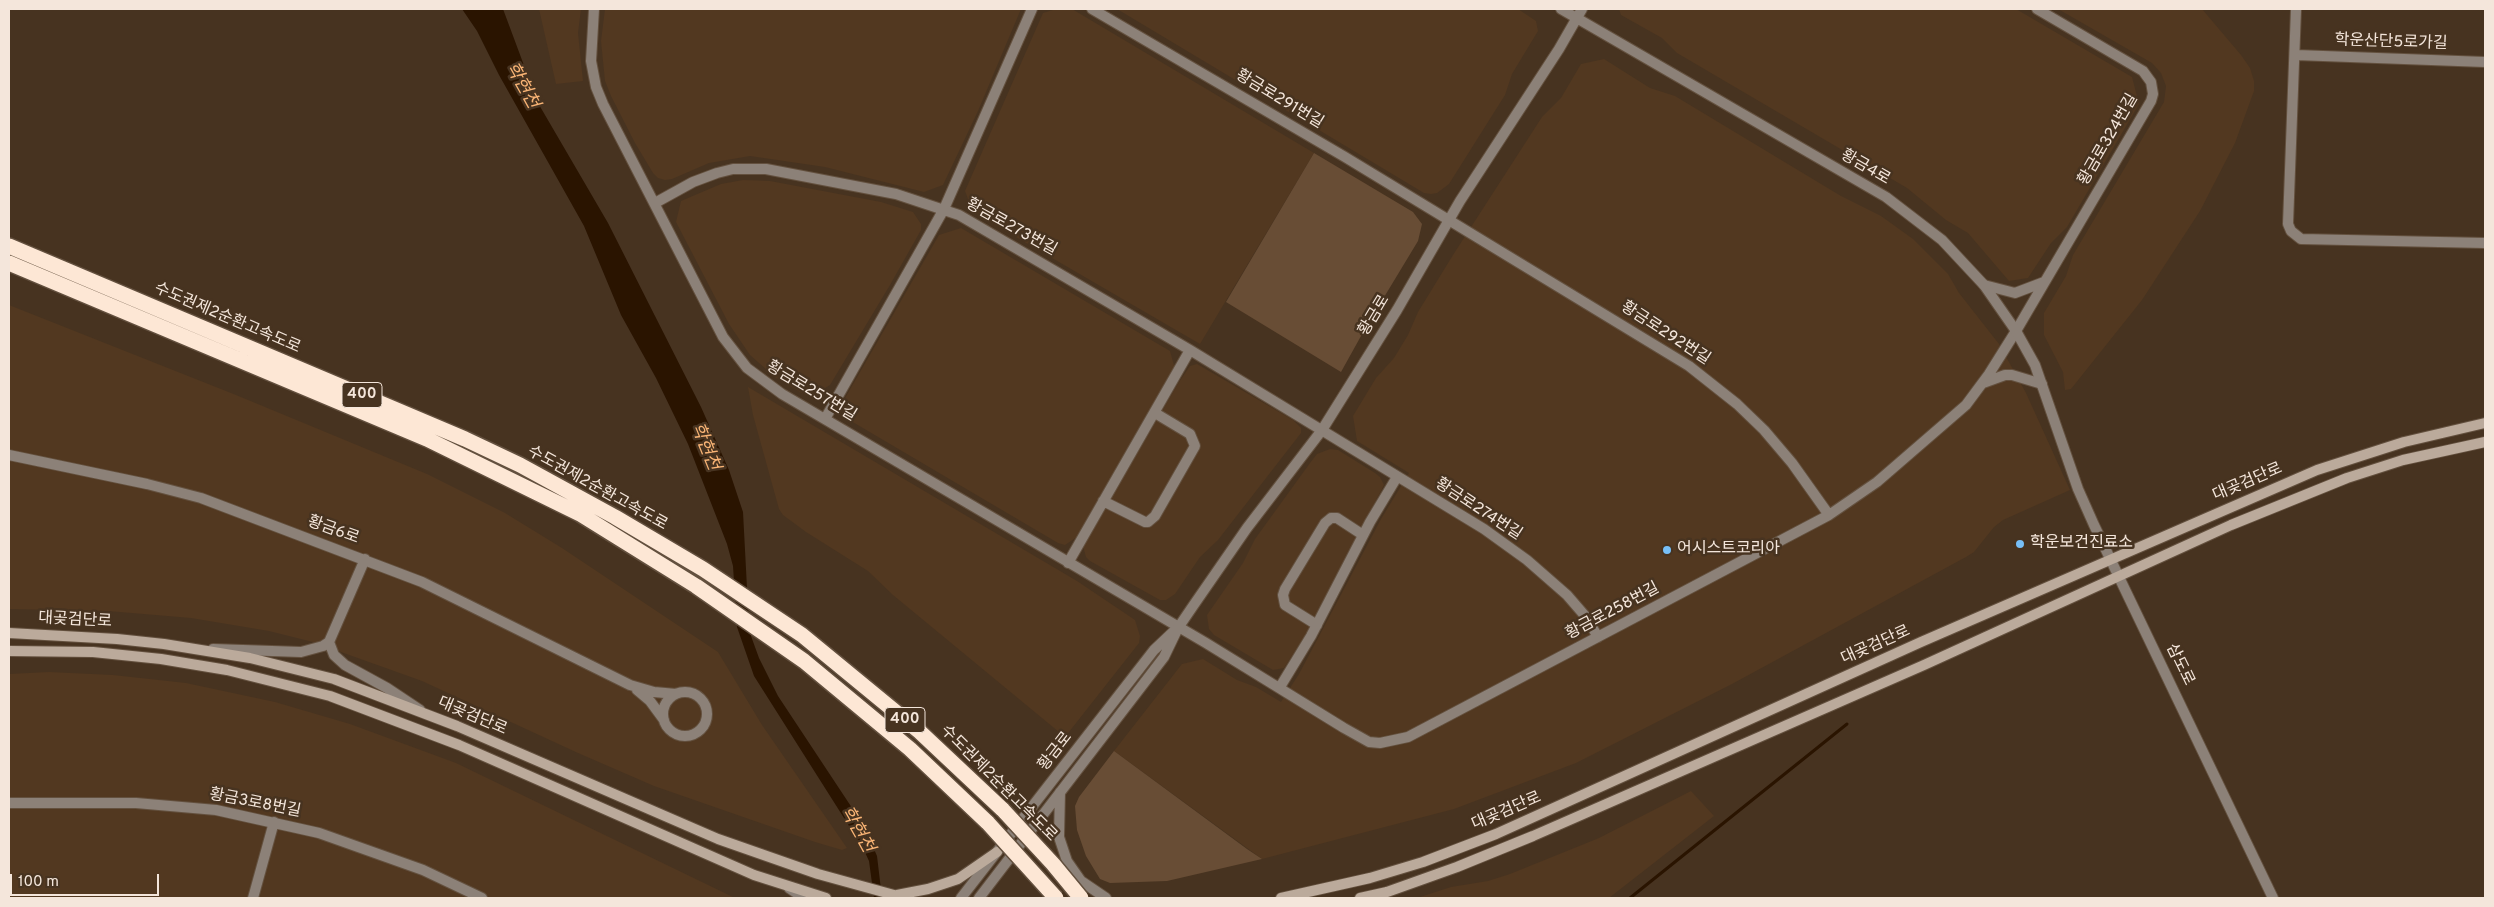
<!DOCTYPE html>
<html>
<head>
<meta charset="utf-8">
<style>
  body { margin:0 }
  #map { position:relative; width:2494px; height:907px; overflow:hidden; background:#473320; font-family:Overpass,sans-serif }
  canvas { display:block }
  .frame { position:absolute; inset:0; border:10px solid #f4e6db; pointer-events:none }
  .scale { position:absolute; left:10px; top:874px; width:149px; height:22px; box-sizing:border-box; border:2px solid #f4e6db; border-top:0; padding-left:6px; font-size:15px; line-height:18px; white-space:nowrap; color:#f4e6db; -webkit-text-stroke:4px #473320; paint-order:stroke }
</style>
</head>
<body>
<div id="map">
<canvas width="2494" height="907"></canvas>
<div class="frame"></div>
<div class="scale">100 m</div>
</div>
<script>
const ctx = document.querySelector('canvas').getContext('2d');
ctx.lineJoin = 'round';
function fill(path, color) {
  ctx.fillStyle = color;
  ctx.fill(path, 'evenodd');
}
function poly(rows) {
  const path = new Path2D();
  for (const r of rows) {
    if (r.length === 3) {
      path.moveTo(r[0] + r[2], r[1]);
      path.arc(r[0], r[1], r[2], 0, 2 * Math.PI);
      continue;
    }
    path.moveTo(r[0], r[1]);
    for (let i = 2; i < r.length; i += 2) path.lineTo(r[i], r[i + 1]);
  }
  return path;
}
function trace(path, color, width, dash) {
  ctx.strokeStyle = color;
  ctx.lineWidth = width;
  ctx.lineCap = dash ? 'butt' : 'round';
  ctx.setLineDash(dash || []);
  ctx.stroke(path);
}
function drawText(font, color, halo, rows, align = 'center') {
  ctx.font = font + ' Overpass,"Noto Sans KR",sans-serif';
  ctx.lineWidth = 5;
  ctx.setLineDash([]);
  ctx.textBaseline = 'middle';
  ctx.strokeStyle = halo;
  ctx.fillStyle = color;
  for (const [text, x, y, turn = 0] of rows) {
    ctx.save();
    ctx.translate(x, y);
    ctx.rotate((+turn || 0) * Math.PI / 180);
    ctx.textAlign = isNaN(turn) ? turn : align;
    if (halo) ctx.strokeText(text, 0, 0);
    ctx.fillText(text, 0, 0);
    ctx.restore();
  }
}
fill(poly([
  [539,9,581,9,578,33,583,81,556,84],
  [605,9,1021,9,978,111,943,185,924,192,825,167,750,156,709,163,672,179,665,180,658,178,653,173,635,143,611,96,605,81,601,41],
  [1056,9,1072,9,1314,153,1200,344,973,212,965,191,1043,13],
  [1117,9,1518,9,1536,21,1538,31,1512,74,1505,95,1449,184,1437,193,1431,194,1424,193],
  [1619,9,2016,9,2132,77,2139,104,2067,227,2051,243,2028,278,2009,281,1968,233,1946,220,1907,188,1677,53,1662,38,1621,15],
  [2058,9,2202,9,2241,55,2250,68,2254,81,2254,91,2235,143,2200,211,2142,300,2071,389,2065,390,2063,372,2044,335,2044,313,2066,276,2073,255,2164,102,2166,86,2161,73,2152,63],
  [1604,59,1650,88,1675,96,1841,196,1881,216,1913,239,1948,274,1959,293,1999,344,2026,393,2070,490,2003,520,1994,527,1974,552,1966,557,1732,684,1576,763,1454,809,1262,859,1114,751,1182,664,1203,659,1237,680,1256,687,1281,702,1299,674,1381,519,1409,473,1357,441,1353,416,1376,378,1394,358,1408,335,1418,312,1453,255,1542,117,1561,98,1581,64],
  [743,180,770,181,881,202,913,212,921,224,921,230,890,285,830,385,812,396,807,396,776,378,750,355,729,324,676,222,681,201,721,184],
  [961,228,1170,351,1175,369,1077,537,1065,545,1058,543,851,421,845,398,939,235],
  [9,305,236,395,427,474,505,513,562,548,718,652,762,725,847,848,842,850,815,842,654,786,578,753,422,681,313,642,269,631,191,618,108,611,9,609],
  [1197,364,1293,420,1301,428,1301,433,1218,540,1200,557,1175,594,1166,600,1160,600,1090,561,1086,557,1083,546,1179,382,1190,366],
  [748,387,1077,581,1135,620,1140,636,1139,643,1065,737,893,595,868,571,806,532,783,515,779,509,753,415],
  [1330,449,1338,450,1375,473,1380,477,1384,485,1305,636,1284,668,1273,670,1214,635,1209,629,1207,615,1243,563,1255,539,1310,463,1317,454],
  [49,672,113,675,186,683,275,702,350,724,456,763,735,898,9,898,9,674],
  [1691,791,1714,816,1609,898,1417,898,1451,887,1488,881,1510,874,1599,838]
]), '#523820');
fill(poly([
  [1314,153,1413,212,1422,224,1418,241,1366,327,1341,372,1226,302],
  [1114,751,1247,849,1262,859,1167,881,1110,883,1100,879,1086,856,1077,830,1075,806,1079,797]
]), '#684d35');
fill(poly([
  [462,9,503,9,538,103,608,223,701,407,729,470,743,512,748,607,751,636,759,658,778,696,864,826,877,856,882,898,874,898,869,861,863,848,754,676,737,627,733,566,727,544,688,444,656,378,621,315,584,226,499,75,477,31]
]), '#2a1400');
trace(poly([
  [1630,898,1847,724]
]), '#2a1400', 3);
const minor = poly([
  [594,9,591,61,596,87,603,104,723,337,747,368,782,394,1206,643,1344,728,1369,742,1380,743,1408,737,1829,515,1877,482,1966,405,1989,374,2016,331,2151,101,2153,94,2151,82,2143,71,2037,9],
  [1092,9,1345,157,1689,366,1737,404,1764,430,1792,463,1829,515],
  [2296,9,2288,224,2291,231,2301,239,2485,243],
  [2296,55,2485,62],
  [655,203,693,182,717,173,733,169,766,169,896,194,959,215,1190,350,1484,529,1527,560,1567,595,1586,617,1598,637],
  [1984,285,2015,293,2044,282],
  [1983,383,2005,375,2012,375,2042,384],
  [825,419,944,209,1032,9],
  [9,455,147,484,201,498,422,582,630,685,654,692,676,694],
  [1103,501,1145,522,1148,522,1155,516,1195,446,1190,434,1155,413],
  [1068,563,1190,350],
  [1317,625,1285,605,1283,595,1285,589,1325,523,1331,518,1337,518,1363,535],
  [329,642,334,655,345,665,387,688,420,710],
  [213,649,301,652,323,646,329,642,365,559],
  [1280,687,1311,636,1370,522,1397,477],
  [637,690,650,701,664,720],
  [685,714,22],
  [9,803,136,803,216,810,319,833,423,870,482,898],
  [253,898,274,822]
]);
const tertiary = poly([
  [1561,9,1886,197,1942,240,1984,285,2016,331,2035,365,2078,489,2094,525,2273,898],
  [1060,792,1059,837,1067,861,1081,881,1106,898],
  [789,888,804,898],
  [961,898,1154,650,1173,632],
  [979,898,1164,657,1178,628,1193,606,1247,528,1322,430,1397,310,1460,201,1559,49,1582,9]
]);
const secondary = poly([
  [9,633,117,639,164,644,250,658,334,679,457,726,718,839,818,874,905,898],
  [9,651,93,652,161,659,227,670,330,696,459,745,754,875,826,898],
  [897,895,928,889,958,879,997,852],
  [1281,898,1370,878,1423,862,1496,834,1921,642,2317,470,2404,442,2485,423],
  [1360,898,1387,892,1457,867,1533,836,1924,665,2231,525,2347,478,2403,460,2485,442]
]);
const motorway = poly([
  [9,246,465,439,520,465,615,517,703,569,802,635,920,732,1003,810],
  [9,263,427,439,580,514,696,586,804,661,910,749,988,823]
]);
trace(minor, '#63503e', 12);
trace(tertiary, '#63503e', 12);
trace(secondary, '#63503e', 12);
trace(motorway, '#63503e', 18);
trace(minor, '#8c8178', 10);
trace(tertiary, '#8c8178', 10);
trace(secondary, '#bbaa9b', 10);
trace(motorway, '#fde7d5', 15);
const motorwayBridge = poly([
  [1003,810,1053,864,1081,898],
  [988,823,1056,898]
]);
trace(motorwayBridge, '#63503e', 18, []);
trace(motorwayBridge, '#fde7d5', 15);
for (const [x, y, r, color] of [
  [2020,544,5,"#77bff7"],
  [1667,550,5,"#77bff7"]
]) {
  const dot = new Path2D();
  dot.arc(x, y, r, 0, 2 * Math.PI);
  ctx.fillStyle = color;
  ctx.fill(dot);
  trace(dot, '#473320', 2);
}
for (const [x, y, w] of [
  [362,395,40],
  [905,720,40]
]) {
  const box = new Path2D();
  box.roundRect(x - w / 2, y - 12.5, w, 25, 4);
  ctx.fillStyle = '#473320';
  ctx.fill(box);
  trace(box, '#f4e6db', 1);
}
drawText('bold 15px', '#f4e6db', null, [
  ["400",362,395],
  ["400",905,720]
]);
drawText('16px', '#f4e6db', '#473320', [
  ["학운산단5로가길",2391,43,2],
  ["황금로291번길",1279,100,31],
  ["황금로324번길",2109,140,-60],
  ["황금4로",1865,168,30],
  ["황금로273번길",1011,228,29],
  ["황금로",1375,316,-59],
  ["수도권제2순환고속도로",227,319,23],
  ["황금로292번길",1665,334,33],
  ["황금로257번길",811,392,31],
  ["대곶검단로",2248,483,-23],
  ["수도권제2순환고속도로",597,489,29],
  ["황금로274번길",1478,510,33],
  ["황금6로",333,531,20],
  ["황금로258번길",1613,612,-28],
  ["대곶검단로",75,621,3],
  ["대곶검단로",1876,646,-24],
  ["삼도로",2179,665,64],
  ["대곶검단로",472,717,23],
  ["황금로",1056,752,-52],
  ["수도권제2순환고속도로",998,784,45],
  ["황금3로8번길",255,804,11],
  ["대곶검단로",1507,812,-23]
]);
drawText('16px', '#f4e6db', '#473320', [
  ["학운보건진료소",2030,544],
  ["어시스트코리아",1677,550]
], 'left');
drawText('italic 18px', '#f9b475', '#473320', [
  ["학현천",521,86,61],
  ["학현천",704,447,68],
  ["학현천",856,830,61]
]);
</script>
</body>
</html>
